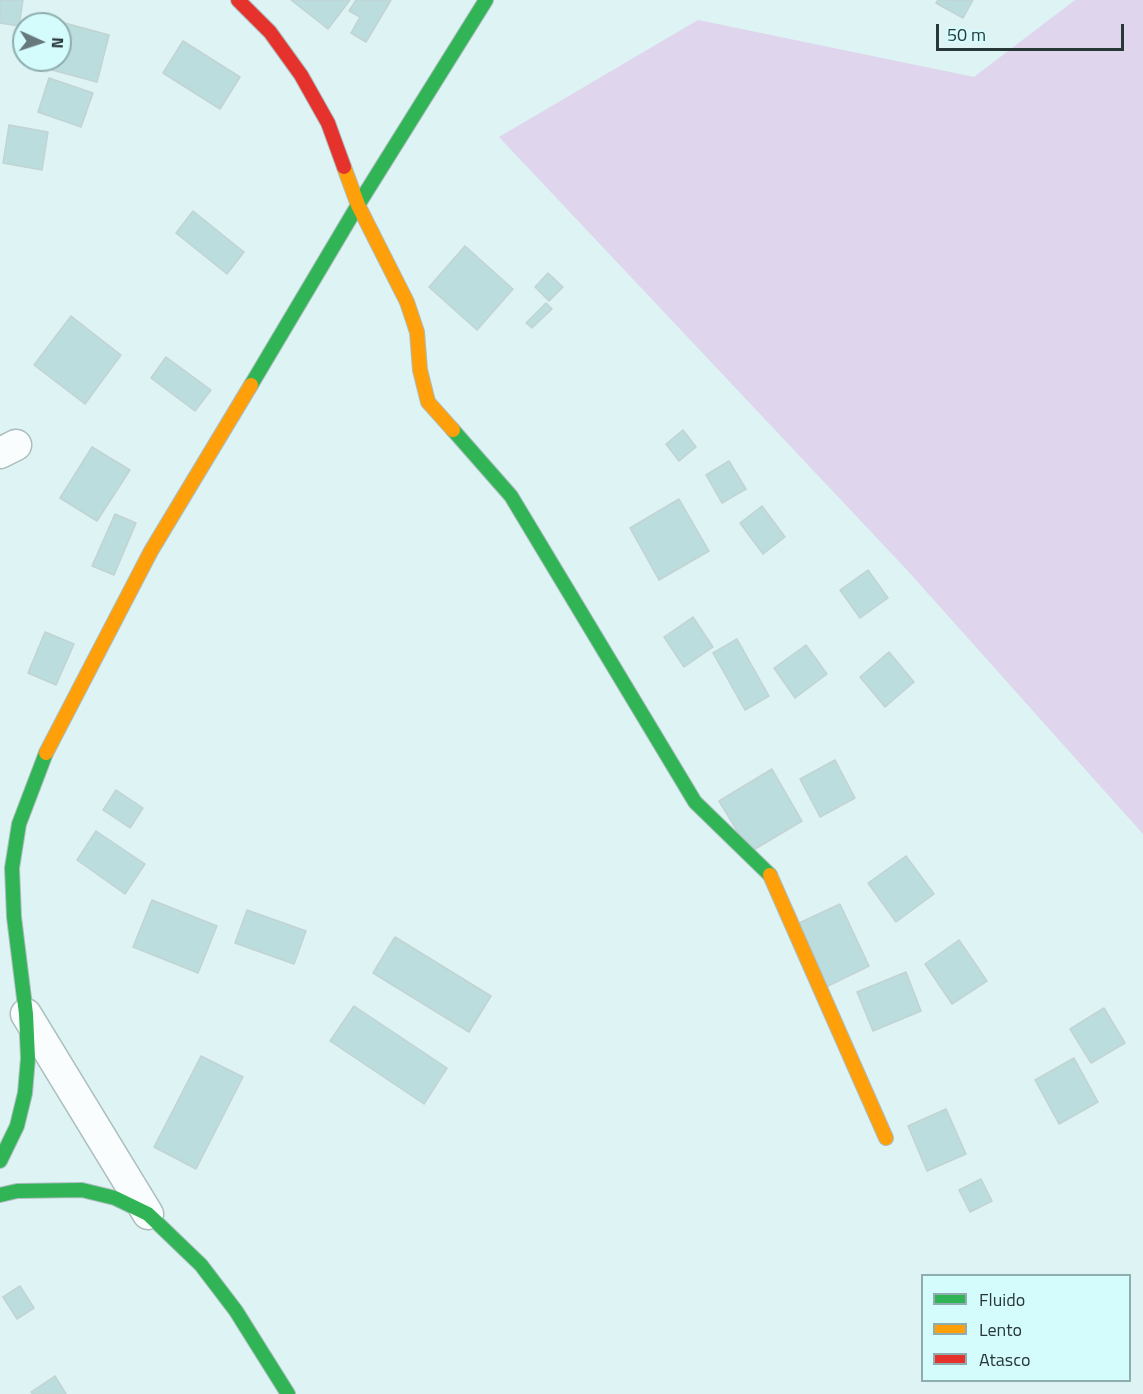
<!DOCTYPE html>
<html>
<head>
<meta charset="utf-8">
<style>
  body { margin:0 }
  #map { position:relative; width:1143px; height:1394px; overflow:hidden; background:#ddf3f4; font-family:"Titillium Web",sans-serif }
  canvas { display:block }
  .legend { position:absolute; left:921px; top:1274px; width:210px; height:108px; box-sizing:border-box; background:#d4fcfd; border:2px solid #8fadae; margin:0; padding:8px 10px; list-style:none; font-size:18px; color:#283738 }
  .legend li { display:flex; align-items:center; gap:12px; height:30px }
  .legend b { width:30px; border:2px solid #8fadae }
  .north { position:absolute; left:12px; top:12px; width:60px; height:60px; box-sizing:border-box; background:#d4fcfd; border:2px solid #8fadae; border-radius:50%; rotate:93deg; font-size:16px; font-weight:700; line-height:24px; text-align:center; color:#283738 }
  .north::after { content:''; display:block; margin:auto; width:21px; height:27px; background:#67797a; clip-path:polygon(50% 0,100% 100%,50% 72%,0 100%) }
  .scale { position:absolute; left:936px; top:24px; width:188px; height:27px; box-sizing:border-box; border:3px solid #283738; border-top:0; padding-left:8px; font-size:18px; line-height:21px; white-space:nowrap; color:#283738; -webkit-text-stroke:4px #d4fcfd; paint-order:stroke }
</style>
</head>
<body>
<div id="map">
<canvas width="1143" height="1394"></canvas>
<ul class="legend">
<li><b style="height:8px;background:#30b455"></b>Fluido</li>
<li><b style="height:8px;background:#ff9f0a"></b>Lento</li>
<li><b style="height:8px;background:#e5322d"></b>Atasco</li>
</ul>
<div class="north">N</div>
<div class="scale">50 m</div>
</div>
<script>
const ctx = document.querySelector('canvas').getContext('2d');
ctx.lineJoin = 'round';
function fill(path, color) {
  ctx.fillStyle = color;
  ctx.fill(path, 'evenodd');
}
function poly(rows) {
  const path = new Path2D();
  for (const r of rows) {
    path.moveTo(r[0], r[1]);
    for (let i = 2; i < r.length; i += 2) path.lineTo(r[i], r[i + 1]);
  }
  return path;
}
function trace(path, color, width, dash) {
  ctx.strokeStyle = color;
  ctx.lineWidth = width;
  ctx.lineCap = dash ? 'butt' : 'round';
  ctx.setLineDash(dash || []);
  ctx.stroke(path);
}
fill(poly([
  [1075,0,1143,0,1143,834,907,570,499,137,698,20,974,77]
]), '#dfd5ec');
const building = poly([
  [0,0,23,0,19,26,0,23,0,0],
  [291,0,350,0,328,29,291,0],
  [356,0,391,0,366,42,351,33,360,17,349,11,356,0],
  [938,0,973,0,963,18,936,3,938,0],
  [50,19,109,35,97,82,37,66,39,60,60,60,60,24,49,24,50,19],
  [183,41,240,77,220,109,163,73,183,41],
  [49,78,93,93,81,127,38,112,49,78],
  [9,125,48,132,42,170,3,163,9,125],
  [193,211,244,252,227,274,176,233,193,211],
  [465,246,513,289,477,330,429,287,465,246],
  [548,273,563,287,549,301,535,287,548,273],
  [546,303,552,309,532,328,526,323,546,303],
  [71,316,121,355,85,404,34,365,71,316],
  [166,357,211,390,195,411,151,378,166,357],
  [683,430,696,447,679,461,666,444,683,430],
  [92,447,130,470,97,521,60,498,92,447],
  [729,461,746,489,722,503,706,475,729,461],
  [679,499,709,551,659,580,630,528,679,499],
  [762,506,785,537,763,554,740,523,762,506],
  [115,514,136,523,114,575,92,566,115,514],
  [868,570,888,598,860,618,840,590,868,570],
  [693,617,713,647,684,667,664,637,693,617],
  [45,632,74,644,56,685,28,673,45,632],
  [737,639,769,696,745,710,713,653,737,639],
  [806,645,827,674,795,698,774,668,806,645],
  [889,652,914,682,885,707,860,677,889,652],
  [835,760,855,798,820,817,800,779,835,760],
  [772,769,802,821,750,852,719,801,772,769],
  [116,790,143,808,130,828,103,810,116,790],
  [96,831,145,864,125,894,77,860,96,831],
  [906,856,934,894,896,922,868,883,906,856],
  [152,900,217,926,198,973,133,947,152,900],
  [840,904,869,966,826,987,797,924,840,904],
  [247,910,306,931,294,964,235,943,247,910],
  [395,937,491,996,469,1032,373,973,395,937],
  [959,940,987,981,952,1004,925,964,959,940],
  [906,972,921,1011,873,1031,857,992,906,972],
  [354,1006,447,1068,424,1104,330,1041,354,1006],
  [1104,1008,1125,1043,1091,1063,1070,1029,1104,1008],
  [201,1056,243,1077,196,1169,154,1147,201,1056],
  [1074,1058,1098,1102,1059,1124,1035,1080,1074,1058],
  [946,1109,966,1154,927,1171,908,1126,946,1109],
  [981,1179,992,1201,970,1212,959,1190,981,1179],
  [20,1286,34,1308,17,1319,3,1297,20,1286],
  [55,1376,66,1394,33,1394,31,1392,55,1376]
]);
fill(building, '#bcdddd');
trace(building, '#c2d3d3', 1.5);
const street = poly([
  [0,453,16,445],
  [26,1014,148,1214]
]);
const fast = poly([
  [251,385,358,205,486,0],
  [453,430,511,496,695,802,770,875],
  [0,1161,17,1126,25,1093,28,1058,26,1014,14,917,12,868,19,824,46,753],
  [0,1195,17,1191,82,1190,115,1198,148,1214,201,1265,236,1311,288,1394]
]);
const slow = poly([
  [344,167,358,205,407,302,417,332,420,370,428,402,453,430],
  [46,753,151,551,251,385],
  [770,875,886,1138]
]);
const jam = poly([
  [238,0,270,32,301,75,328,123,344,167]
]);
trace(street, '#acbdbe', 33);
trace(fast, '#acbdbe', 16);
trace(slow, '#acbdbe', 16);
trace(jam, '#acbdbe', 16);
trace(street, '#fafdfd', 30);
trace(fast, '#30b455', 14);
trace(slow, '#ff9f0a', 14);
trace(jam, '#e5322d', 14);
</script>
</body>
</html>
